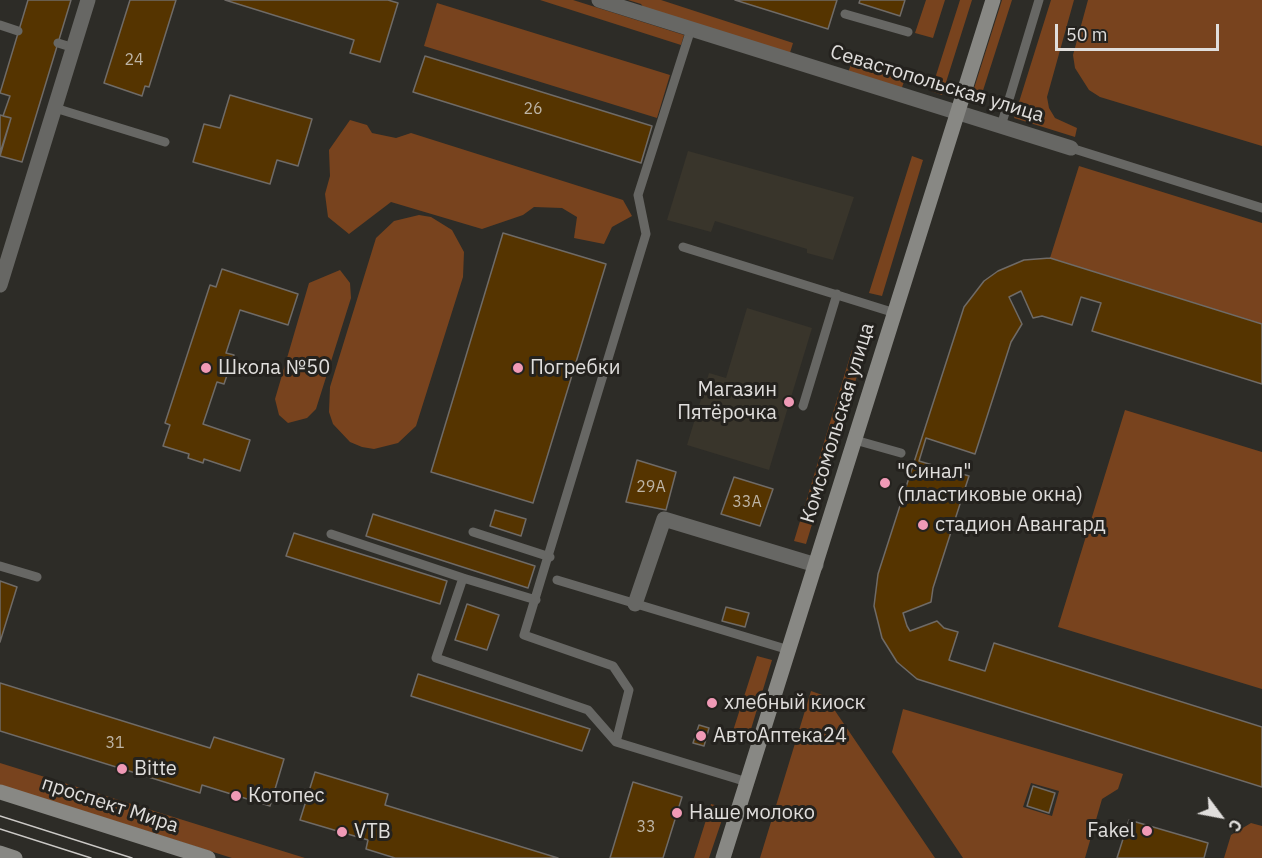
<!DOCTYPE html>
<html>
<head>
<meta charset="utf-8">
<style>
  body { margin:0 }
  #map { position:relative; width:1262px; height:858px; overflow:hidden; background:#2d2c27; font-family:"IBM Plex Sans",sans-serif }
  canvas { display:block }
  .north { position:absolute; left:1190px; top:786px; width:60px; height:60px; -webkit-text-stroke:4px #24221e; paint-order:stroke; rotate:122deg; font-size:16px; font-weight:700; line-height:24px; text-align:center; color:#e0dedc }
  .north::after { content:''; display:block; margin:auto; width:21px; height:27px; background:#e0dedc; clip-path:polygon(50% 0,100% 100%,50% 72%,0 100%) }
  .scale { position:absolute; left:1055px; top:24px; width:164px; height:27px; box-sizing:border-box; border:3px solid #e0dedc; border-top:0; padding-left:8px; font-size:18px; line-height:21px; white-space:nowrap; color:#e0dedc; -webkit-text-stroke:4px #24221e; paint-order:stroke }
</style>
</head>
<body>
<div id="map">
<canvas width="1262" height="858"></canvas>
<div class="north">С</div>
<div class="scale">50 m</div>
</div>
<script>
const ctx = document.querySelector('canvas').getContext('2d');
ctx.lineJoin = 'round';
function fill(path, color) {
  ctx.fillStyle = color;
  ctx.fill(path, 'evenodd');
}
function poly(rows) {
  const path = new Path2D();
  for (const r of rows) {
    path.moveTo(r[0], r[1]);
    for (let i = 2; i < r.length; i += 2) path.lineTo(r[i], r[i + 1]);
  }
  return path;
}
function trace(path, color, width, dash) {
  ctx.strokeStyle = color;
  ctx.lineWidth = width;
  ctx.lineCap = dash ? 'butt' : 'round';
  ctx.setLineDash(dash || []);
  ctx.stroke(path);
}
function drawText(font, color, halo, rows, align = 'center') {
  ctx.font = font + ' "IBM Plex Sans",sans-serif';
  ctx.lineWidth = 6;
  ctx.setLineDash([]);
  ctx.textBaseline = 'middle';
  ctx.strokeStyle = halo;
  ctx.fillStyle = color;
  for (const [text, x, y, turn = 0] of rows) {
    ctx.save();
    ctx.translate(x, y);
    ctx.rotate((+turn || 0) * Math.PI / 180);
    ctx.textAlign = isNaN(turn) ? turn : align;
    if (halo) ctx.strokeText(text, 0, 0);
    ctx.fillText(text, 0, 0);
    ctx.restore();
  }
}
fill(poly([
  [688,151,854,197,833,260,807,253,807,249,715,221,711,232,667,220],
  [747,308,812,328,769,470,687,445,709,373,726,378]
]), '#39352b');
fill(poly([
  [540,0,573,0,684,35,681,45],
  [628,0,661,0,793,43,789,56,644,8,641,4],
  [926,0,945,0,933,38,915,33],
  [960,0,972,0,942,95,931,91],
  [1002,0,1012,0,979,103,970,101],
  [1051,0,1074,0,1047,97,1049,108,1055,118,1077,128,1075,137,1014,118],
  [1088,0,1262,0,1262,146,1100,97,1089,90,1075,68,1073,55],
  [437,3,670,75,657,118,424,46],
  [853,58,906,76,900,93,847,76],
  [350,120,367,125,372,133,396,138,411,133,623,200,632,216,612,227,604,244,574,238,577,217,562,208,534,207,523,215,482,229,391,202,349,234,328,217,325,194,330,176,329,150],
  [912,156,923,160,882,296,869,293],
  [1079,166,1262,223,1262,324,1050,258],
  [419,215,431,217,452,230,464,252,463,277,416,426,398,443,374,449,362,447,350,442,333,424,329,412,330,387,376,238,394,221],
  [340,270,350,283,351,298,316,409,307,418,288,423,279,415,275,399,309,283],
  [852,350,864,353,806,544,794,541],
  [1125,410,1262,452,1262,689,1058,627],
  [757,656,772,660,748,739,732,734],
  [811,691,825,696,935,858,760,858],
  [903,709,1123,774,1118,789,1102,799,1085,858,963,858,892,752],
  [1031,783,1059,791,1052,816,1023,807],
  [0,763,305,858,232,858,0,785],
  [711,804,726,808,709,858,694,858],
  [1251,823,1262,826,1262,858,1224,858,1231,835]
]), '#78431e');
const building = poly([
  [28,0,71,0,22,162,0,156,11,118,3,116,10,96,0,93,28,0],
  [130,0,176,0,149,87,145,86,142,96,104,83,130,0],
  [225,0,388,0,398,3,380,62,350,53,354,40,225,0],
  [735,0,837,0,828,29,735,0],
  [860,0,905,0,900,16,859,3,860,0],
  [425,56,652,126,641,163,413,92,425,56],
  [230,95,312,119,298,166,277,160,270,184,193,162,204,124,220,128,230,95],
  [0,115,11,118,0,153,0,115],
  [503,233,606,264,533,503,431,472,503,233],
  [1050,258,1262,324,1262,384,1092,331,1101,303,1081,297,1072,325,1042,316,1033,318,1021,291,1009,297,1022,324,1011,342,975,454,926,438,919,461,969,476,933,588,931,602,903,613,907,626,910,631,937,621,944,628,958,632,949,660,985,671,994,643,1262,727,1262,787,917,679,897,662,882,638,874,606,878,574,964,307,984,281,998,271,1024,260,1050,258],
  [222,269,298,294,288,325,240,310,226,353,234,355,224,384,217,382,203,424,250,440,240,471,204,459,203,463,188,458,189,454,163,446,170,425,165,423,210,285,216,287,222,269],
  [637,460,676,472,666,510,626,502,637,460],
  [734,477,773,489,760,526,721,514,734,477],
  [495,510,526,519,521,536,490,526,495,510],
  [373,514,535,566,528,588,366,536,373,514],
  [294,533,447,581,440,604,286,556,294,533],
  [0,581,17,587,0,642,0,581],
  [467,604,499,615,487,650,455,640,467,604],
  [726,607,749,613,745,627,722,621,726,607],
  [418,674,590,729,582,751,411,696,418,674],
  [0,683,210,748,214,737,284,759,270,806,202,785,200,793,0,731,0,683],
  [699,725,709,728,704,746,693,743,699,725],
  [315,772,388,794,385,805,558,858,395,858,366,849,368,840,300,820,315,772],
  [633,782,682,797,663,858,610,858,633,782],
  [1033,786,1055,793,1049,813,1027,806,1033,786],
  [1129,820,1208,843,1204,858,1117,858,1129,820]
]);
fill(building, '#553400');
trace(building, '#6f6b67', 1.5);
trace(poly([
  [845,14,908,32],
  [0,25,18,31],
  [58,43,74,48],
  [55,108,165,142],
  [1001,126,1039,0],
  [1071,148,1262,208],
  [683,247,895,313],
  [803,406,837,294],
  [855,440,901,453],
  [473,532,550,557],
  [331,534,463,578,436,658,588,710,616,742,747,782],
  [0,566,37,577],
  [463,578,536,600],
  [557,580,789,650],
  [616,742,629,690,613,666,524,635,646,234,638,195,691,29]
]), '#676764', 9);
trace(poly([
  [599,0,1071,148],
  [0,285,88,0],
  [635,604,664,519,816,565]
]), '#676764', 15);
trace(poly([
  [0,792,208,858],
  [0,853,15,858],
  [723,858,993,0]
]), '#888884', 15);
trace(poly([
  [0,816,132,858],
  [0,829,91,858]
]), '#cbc9c6', 1.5);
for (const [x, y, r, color] of [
  [206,368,6,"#f09ab6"],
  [518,368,6,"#f09ab6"],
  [789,402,6,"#f09ab6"],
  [885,483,6,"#f09ab6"],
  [923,525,6,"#f09ab6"],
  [712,703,6,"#f09ab6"],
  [701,736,6,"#f09ab6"],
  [122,769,6,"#f09ab6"],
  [236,796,6,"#f09ab6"],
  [677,813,6,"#f09ab6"],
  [1147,831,6,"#f09ab6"],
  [342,832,6,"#f09ab6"]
]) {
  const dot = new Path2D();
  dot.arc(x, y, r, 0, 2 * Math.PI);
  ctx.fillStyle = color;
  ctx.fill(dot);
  trace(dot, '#24221e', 2);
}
drawText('16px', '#bdb4a5', null, [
  ["24",134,60],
  ["26",533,109],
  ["29А",651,487],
  ["33А",747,502],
  ["31",115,743],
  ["33",646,827]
]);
drawText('20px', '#e0dedc', '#24221e', [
  ["Севастопольская улица",937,84,17],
  ["Комсомольская улица",838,423,-73],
  ["проспект Мира",110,805,18]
]);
drawText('20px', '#e0dedc', '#24221e', [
  ["Школа №50",218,368],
  ["Погребки",530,368],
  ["Магазин",777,390,"right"],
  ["Пятёрочка",777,413,"right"],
  ["\"Синал\"",897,472],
  ["(пластиковые окна)",897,495],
  ["стадион Авангард",935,525],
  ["хлебный киоск",724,703],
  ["АвтоАптека24",713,736],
  ["Bitte",134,769],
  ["Котопес",248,796],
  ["Наше молоко",689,813],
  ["Fakel",1135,831,"right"],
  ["VTB",354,832]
], 'left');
</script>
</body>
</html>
